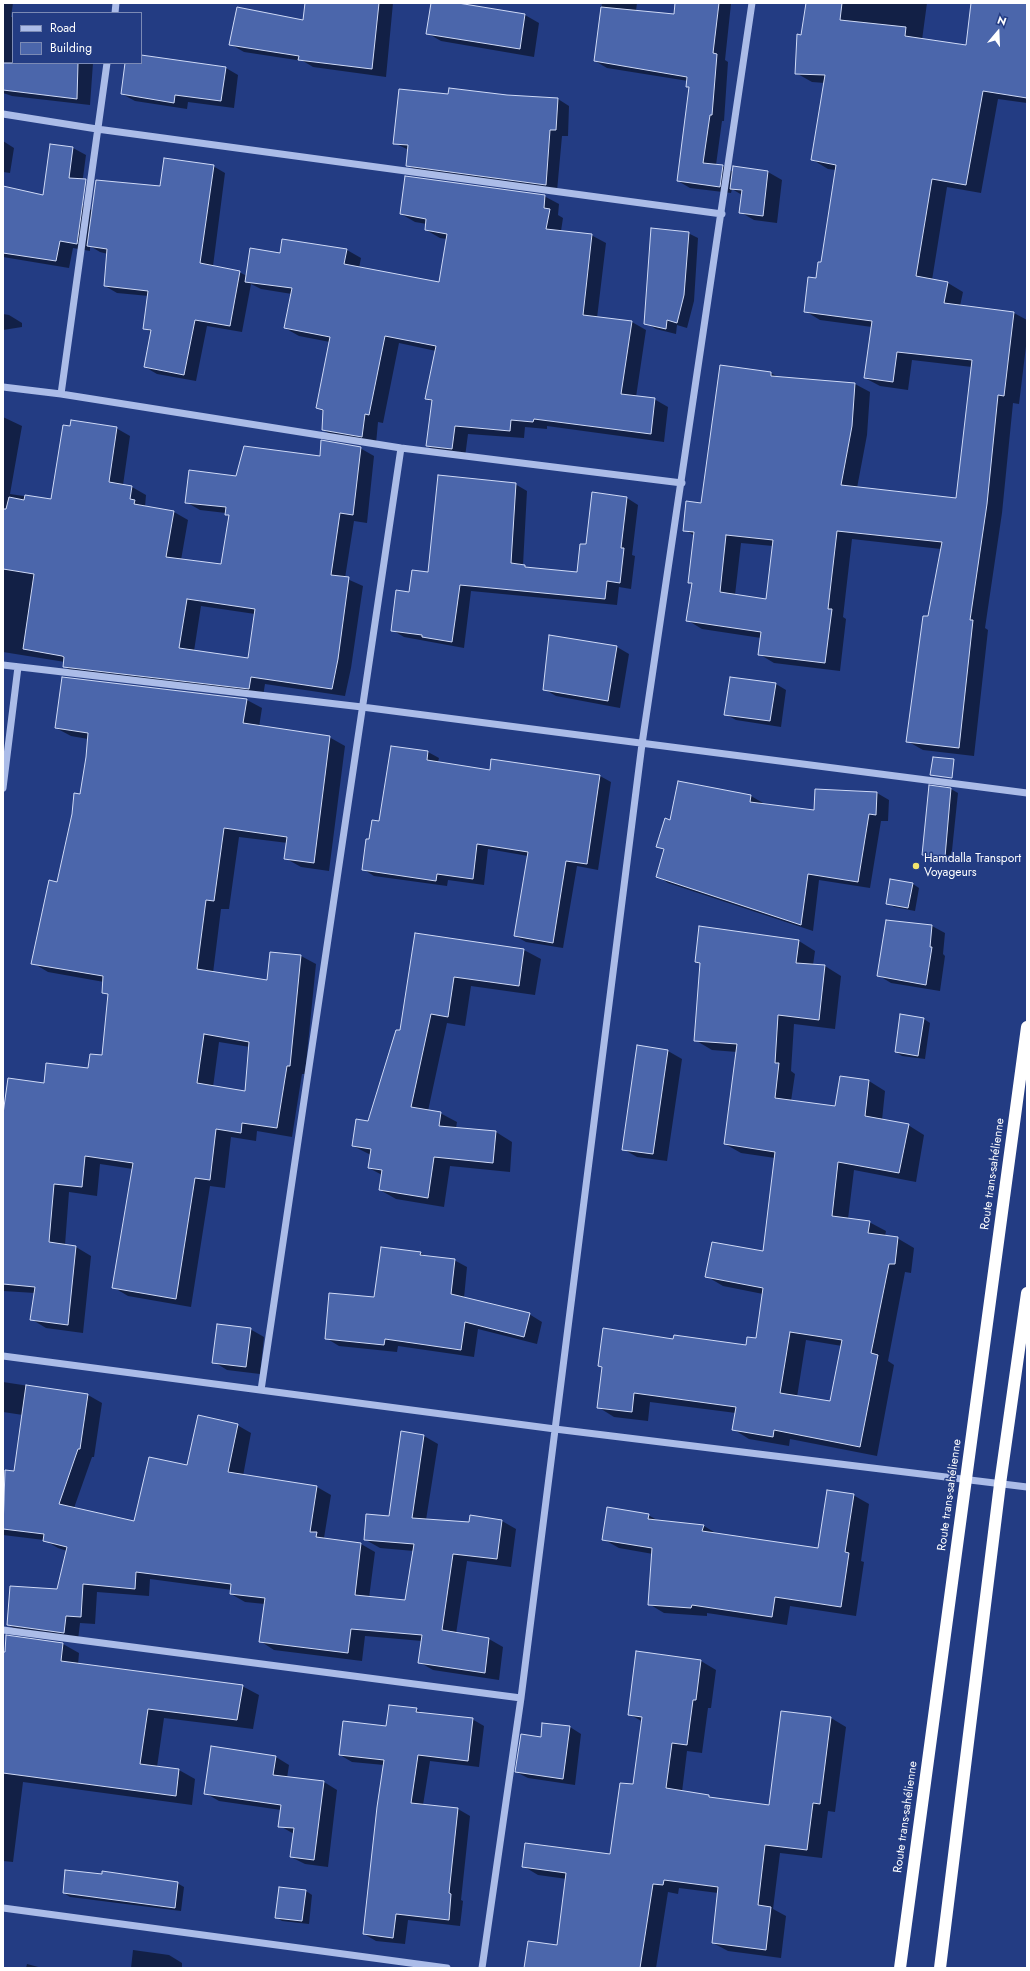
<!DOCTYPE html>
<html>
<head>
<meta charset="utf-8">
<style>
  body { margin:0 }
  #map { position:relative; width:1030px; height:1971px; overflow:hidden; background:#233c83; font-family:Jost,sans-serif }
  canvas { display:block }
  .frame { position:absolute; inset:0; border:4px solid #fff; pointer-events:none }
  .legend { position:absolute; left:12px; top:12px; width:130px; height:52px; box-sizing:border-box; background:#233c83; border:1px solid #7b8ab5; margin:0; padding:5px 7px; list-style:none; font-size:12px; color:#fff }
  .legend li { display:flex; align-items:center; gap:8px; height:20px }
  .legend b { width:20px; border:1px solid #7b8ab5 }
  .north { position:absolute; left:978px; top:12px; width:40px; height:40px; -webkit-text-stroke:3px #233c83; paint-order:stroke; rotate:19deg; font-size:11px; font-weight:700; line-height:16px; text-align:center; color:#fff }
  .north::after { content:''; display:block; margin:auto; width:14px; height:18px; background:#fff; clip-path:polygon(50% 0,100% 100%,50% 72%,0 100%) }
</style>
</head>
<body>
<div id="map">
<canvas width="1030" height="1971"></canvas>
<div class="frame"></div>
<ul class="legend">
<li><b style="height:5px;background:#abbce8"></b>Road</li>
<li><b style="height:11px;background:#4b66ab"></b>Building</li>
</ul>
<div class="north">N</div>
</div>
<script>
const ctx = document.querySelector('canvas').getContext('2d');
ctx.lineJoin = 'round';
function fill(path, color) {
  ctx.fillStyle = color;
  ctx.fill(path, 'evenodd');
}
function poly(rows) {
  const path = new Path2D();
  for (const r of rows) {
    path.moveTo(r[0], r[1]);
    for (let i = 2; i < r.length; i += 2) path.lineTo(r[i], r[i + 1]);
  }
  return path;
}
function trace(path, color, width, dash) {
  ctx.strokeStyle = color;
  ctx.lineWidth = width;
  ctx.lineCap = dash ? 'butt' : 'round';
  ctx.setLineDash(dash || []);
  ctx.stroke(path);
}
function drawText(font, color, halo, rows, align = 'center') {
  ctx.font = font + ' Jost,sans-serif';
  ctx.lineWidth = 3;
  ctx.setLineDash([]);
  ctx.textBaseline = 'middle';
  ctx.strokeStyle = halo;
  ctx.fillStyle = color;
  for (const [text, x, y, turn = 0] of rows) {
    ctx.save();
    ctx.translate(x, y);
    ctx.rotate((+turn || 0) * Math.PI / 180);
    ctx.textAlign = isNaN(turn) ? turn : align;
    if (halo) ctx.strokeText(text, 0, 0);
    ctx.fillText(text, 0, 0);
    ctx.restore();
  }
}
fill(poly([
  [3,3,13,3,11,17,13,17,13,63,93,63,90,105,12,96,3,93],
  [306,3,393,3,386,77,313,67,303,61,244,52,230,44,304,21],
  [432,3,452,3,525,15,539,23,534,57,441,41,427,33],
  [602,3,637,3,636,11,675,15,676,3,731,4,725,60,728,62,724,121,722,121,716,165,723,166,733,172,734,168,768,172,782,180,777,223,754,220,740,212,742,195,732,189,731,193,690,188,678,181,690,88,687,87,688,81,607,68,595,61],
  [807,3,927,3,922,40,967,47,972,3,1027,3,1027,103,998,99,981,193,947,187,932,280,948,283,963,292,960,306,1014,313,1027,320,1027,338,1019,404,1013,403,1002,513,985,628,988,630,974,756,923,750,907,741,941,549,852,539,843,617,846,619,840,671,774,663,759,654,761,638,702,629,687,620,693,584,689,582,695,536,685,530,702,504,771,373,778,377,855,384,870,392,867,435,857,488,957,499,972,367,912,360,908,390,880,386,865,378,872,327,820,320,805,311,822,263,836,170,828,169,813,160,825,83,812,82,796,73],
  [741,543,773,546,767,600,735,595],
  [141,56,226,68,238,75,234,108,188,102,187,109,135,101,122,94,126,63,141,63],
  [449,95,558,99,569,106,568,136,562,136,557,191,419,172,407,165,409,150,394,143],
  [3,141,14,148,10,173,3,172],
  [51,145,73,148,86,155,82,185,84,187,83,205,93,211,161,188,213,166,225,173,213,266,239,272,247,276,281,254,347,250,361,258,359,268,440,283,447,239,440,238,426,230,427,224,415,222,401,214,544,196,559,204,558,215,563,218,561,231,591,235,606,243,597,318,632,322,646,330,636,397,654,399,668,407,664,442,547,426,547,429,525,427,524,438,468,434,465,457,441,454,427,446,433,402,426,399,436,351,399,343,383,423,378,422,376,444,337,438,323,430,324,412,317,408,330,342,299,336,285,328,292,294,261,289,251,284,242,332,207,326,196,381,157,374,145,367,151,332,144,328,149,296,117,293,105,286,108,254,100,252,90,246,90,251,73,248,69,268,3,257,3,230,44,196],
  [688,233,698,238,694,301,687,328,677,325,676,334,656,329,646,323],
  [3,314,9,315,22,323,22,327,3,330],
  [3,417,22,426,10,494,51,500,116,428,130,436,123,485,132,487,146,495,145,507,174,512,188,520,181,560,222,565,230,516,226,513,200,510,186,502,237,477,360,448,374,456,367,523,354,521,345,578,363,586,351,668,345,696,265,684,263,696,78,675,64,666,65,662,3,652],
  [201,606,255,614,249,659,194,651],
  [515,484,527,491,523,565,529,568,578,573,627,498,638,505,632,555,635,556,631,589,619,587,617,605,471,591,464,648,404,637,392,630,410,593],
  [617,647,629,654,620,708,556,696,544,689],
  [63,678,247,700,262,708,259,727,329,737,345,746,329,871,301,867,285,858,288,843,239,837,229,909,221,909,213,973,268,982,271,953,301,956,316,964,305,1074,302,1074,292,1137,257,1131,256,1141,231,1137,225,1188,210,1186,191,1307,128,1296,113,1287,133,1169,100,1164,97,1196,69,1192,65,1245,76,1247,91,1256,83,1333,46,1328,31,1319,35,1293,3,1291,3,1124,45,1084,89,1069,103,1056,109,995,103,992,104,982,48,972,33,963,58,883,81,795,87,758,88,739,71,736,56,728],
  [219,1042,250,1047,246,1092,213,1087],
  [776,684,786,690,781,727,736,720,725,714],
  [428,752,439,758,438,762,490,771,600,776,611,782,598,870,577,866,563,948,526,942,515,936,528,856,488,849,484,885,448,880,447,886,374,876,363,869,370,840],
  [678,782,751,796,763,803,763,805,815,812,877,793,889,800,888,821,881,821,870,888,819,880,813,931,668,883,657,876,665,851,658,846,671,821],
  [930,787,951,789,958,793,951,860,929,858,923,854],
  [913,884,919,888,915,911,894,907,887,903],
  [932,926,945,933,943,954,945,956,940,991,891,983,878,975],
  [415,935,524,950,541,959,535,995,471,986,465,1026,447,1023,428,1111,440,1113,457,1122,456,1128,496,1132,512,1142,510,1172,450,1166,444,1207,396,1199,380,1190,382,1175,369,1168,371,1155,353,1146,369,1122,401,1031],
  [799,941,815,951,813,965,825,966,841,976,835,1029,794,1024,791,1071,795,1074,791,1101,836,1107,841,1077,869,1081,885,1091,882,1120,908,1125,924,1135,916,1182,854,1170,848,1219,869,1222,886,1231,885,1236,897,1238,914,1248,911,1273,905,1272,888,1361,894,1365,877,1456,790,1439,789,1446,749,1439,733,1429,736,1413,650,1402,648,1421,614,1417,598,1407,602,1368,599,1366,674,1340,747,1346,757,1339,763,1294,723,1286,706,1276,764,1252,775,1158,741,1153,725,1144,737,1052,712,1050,695,1040,701,965,696,962],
  [806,1340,842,1346,831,1403,797,1397],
  [924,1019,930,1023,925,1059,902,1056,896,1052],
  [638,1046,668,1051,682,1059,667,1161,637,1157,623,1149],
  [382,1248,421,1253,427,1257,454,1260,467,1267,464,1298,529,1314,542,1322,537,1344,478,1329,474,1357,398,1346,397,1352,339,1346,326,1338,375,1298],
  [250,1329,264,1337,260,1374,227,1370,214,1362],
  [3,1382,88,1395,102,1403,94,1457,92,1457,74,1508,134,1522,187,1467,237,1425,251,1433,243,1476,317,1487,331,1495,324,1538,361,1544,375,1552,369,1598,406,1601,414,1551,380,1548,366,1540,389,1517,424,1436,438,1444,426,1520,469,1523,470,1516,502,1521,516,1529,511,1567,467,1561,456,1634,489,1639,503,1647,499,1680,433,1670,419,1662,422,1641,365,1636,362,1661,274,1650,260,1641,265,1604,245,1602,231,1594,232,1590,150,1579,149,1596,97,1592,95,1624,80,1623,78,1640,22,1633,8,1625,58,1590,67,1551,58,1548,44,1540,3,1535,3,1492,6,1471,15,1472,23,1415,3,1412],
  [853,1495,869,1504,861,1561,864,1562,856,1616,790,1606,787,1625,707,1613,707,1616,664,1613,649,1604,653,1554,619,1548,603,1539,648,1515,659,1521,704,1526,719,1535,818,1549],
  [7,1637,63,1644,79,1653,78,1665,242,1686,259,1695,253,1729,164,1718,157,1767,179,1770,195,1779,192,1805,23,1782,13,1862,3,1861,3,1653,6,1653],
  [701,1661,716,1670,711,1708,708,1708,702,1753,687,1751,682,1792,709,1796,714,1799,770,1806,831,1718,846,1727,835,1812,828,1811,822,1858,780,1853,773,1909,786,1916,781,1958,728,1951,713,1943,718,1893,679,1888,678,1894,668,1892,656,1968,525,1968,558,1946,567,1879,538,1875,523,1866,611,1855,634,1786,643,1722,629,1714],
  [416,1709,424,1714,472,1719,484,1726,479,1767,430,1761,423,1805,458,1809,470,1816,461,1900,463,1901,460,1926,408,1920,405,1944,376,1941,364,1934,384,1765,352,1762,340,1755],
  [570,1727,581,1734,575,1785,528,1778,516,1772,541,1738],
  [276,1757,289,1765,287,1778,324,1782,337,1790,328,1867,305,1864,291,1857,294,1834,280,1826,281,1810,219,1801,205,1793],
  [177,1883,184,1887,181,1911,70,1897,64,1893],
  [306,1891,312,1895,309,1924,282,1921,276,1917],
  [133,1950,169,1955,182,1963,182,1968,131,1968],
  [27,1964,42,1968,26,1968]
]), '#0007');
const building = poly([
  [305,3,379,3,372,69,298,60,299,56,229,45,237,7,303,20,305,3],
  [431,3,458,3,525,14,520,49,426,34,431,3],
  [675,3,719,3,713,53,717,54,712,115,710,115,703,163,723,165,720,187,677,181,689,87,686,87,687,77,594,61,601,7,674,14,675,3],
  [806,3,842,3,840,20,906,27,905,36,966,45,971,3,1027,3,1027,98,983,91,966,185,932,179,916,276,948,282,944,303,1014,312,1004,396,998,395,987,504,970,620,973,620,959,748,906,742,923,616,928,616,942,542,837,531,828,609,832,609,825,663,758,655,761,632,686,621,692,583,688,583,694,532,683,531,686,501,701,503,720,365,771,372,771,376,855,383,852,426,841,485,956,498,972,360,897,352,893,382,864,378,872,321,804,312,808,277,816,278,818,262,821,262,836,165,811,160,825,75,795,74,797,34,801,35,806,3],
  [726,535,773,540,766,599,720,592,726,535],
  [141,55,226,67,221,101,175,95,174,103,121,94,125,63,141,63,141,55],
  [3,63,78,63,77,99,3,90,3,63],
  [449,88,507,95,558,98,556,130,550,130,546,185,406,166,408,145,393,144,399,89,448,94,449,88],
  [50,144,73,147,69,178,86,179,77,244,60,241,56,261,3,253,3,186,43,195,50,144],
  [164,158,214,165,200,263,240,271,230,326,195,320,184,375,144,367,151,330,143,329,148,291,104,286,107,249,87,246,96,180,160,186,164,158],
  [733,166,768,171,763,216,739,213,742,190,730,189,733,166],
  [405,176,545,195,544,208,550,209,546,229,592,234,583,315,632,321,621,394,655,398,651,434,534,419,533,422,511,420,510,431,455,426,452,449,426,446,432,400,425,399,436,346,385,336,369,415,365,414,362,437,322,430,323,410,316,408,330,337,284,328,292,288,245,282,250,248,280,253,282,239,347,249,344,264,439,282,447,234,425,230,426,219,400,214,405,176],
  [651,228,689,232,684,295,677,323,667,320,666,329,644,324,651,228],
  [71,420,117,427,109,482,132,486,130,499,135,500,134,504,174,511,166,557,221,564,229,515,225,515,226,507,185,503,189,470,236,476,244,446,320,456,321,440,361,447,353,515,340,513,331,575,349,577,338,659,332,689,251,677,249,689,63,667,64,657,62,656,23,649,34,574,3,569,3,509,6,509,9,497,24,500,25,495,51,499,63,425,70,426,71,420],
  [187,599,255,609,248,658,179,648,187,599],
  [438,475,516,483,511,563,525,565,525,567,577,572,580,544,586,544,592,492,627,497,621,548,624,548,620,583,607,581,605,599,460,585,452,642,422,637,422,635,391,631,396,590,409,592,412,570,428,572,438,475],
  [549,635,617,646,608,701,543,690,549,635],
  [62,677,247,699,243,723,330,736,314,863,284,859,287,837,224,828,214,901,206,900,197,969,267,980,270,952,301,955,290,1066,287,1066,277,1128,242,1123,241,1133,216,1129,210,1180,195,1178,176,1299,112,1288,133,1163,85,1156,82,1187,54,1184,49,1242,76,1246,68,1325,30,1320,35,1287,3,1284,3,1114,8,1078,44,1083,46,1063,88,1068,90,1054,102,1055,108,994,102,993,103,976,31,964,49,880,57,882,72,814,74,793,80,794,86,757,88,733,55,728,62,677],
  [204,1034,249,1042,245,1091,197,1083,204,1034],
  [730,677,776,683,770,721,724,715,730,677],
  [391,746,428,751,427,760,490,770,491,759,600,775,587,864,566,861,553,943,514,936,528,852,477,844,473,879,437,874,436,881,362,870,366,839,369,839,372,820,379,821,391,746],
  [933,757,954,759,952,778,930,775,933,757],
  [678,781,751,795,750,802,814,810,815,789,877,792,876,815,869,814,858,882,808,874,801,925,656,877,664,849,656,847,665,818,670,820,678,781],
  [929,785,951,788,945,857,922,855,929,785],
  [890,879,913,883,908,908,886,904,890,879],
  [886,920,932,925,930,947,932,947,926,985,877,976,886,920],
  [699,926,799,940,796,963,825,965,819,1020,778,1015,775,1063,779,1063,775,1098,835,1106,840,1076,869,1080,865,1116,909,1124,899,1173,838,1162,832,1216,870,1221,868,1233,898,1237,895,1264,889,1264,871,1353,878,1355,860,1447,774,1430,773,1437,732,1430,736,1407,634,1393,632,1412,597,1408,602,1367,598,1366,603,1328,673,1339,674,1335,746,1345,747,1337,756,1338,763,1288,705,1277,712,1242,763,1251,775,1152,724,1144,737,1044,694,1041,700,963,695,962,699,926],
  [790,1332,842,1340,830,1401,780,1393,790,1332],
  [415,933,524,949,519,986,454,977,448,1017,431,1014,411,1107,441,1112,439,1126,496,1131,493,1163,434,1157,428,1198,379,1190,382,1170,368,1168,371,1149,352,1146,356,1119,368,1121,396,1030,400,1030,415,933],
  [900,1014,924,1018,918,1056,895,1052,900,1014],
  [637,1045,668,1050,653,1154,622,1150,637,1045],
  [381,1247,421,1252,420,1255,455,1259,451,1294,530,1313,524,1337,465,1322,461,1350,385,1339,384,1345,325,1339,329,1293,374,1297,381,1247],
  [217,1324,251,1328,246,1367,212,1363,217,1324],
  [26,1385,88,1394,80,1449,78,1449,59,1504,134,1521,149,1457,187,1465,198,1415,238,1424,228,1472,317,1486,310,1532,317,1532,316,1537,361,1543,355,1595,405,1600,414,1544,364,1540,366,1514,389,1516,401,1431,424,1435,412,1518,469,1522,470,1515,502,1520,497,1559,453,1554,442,1630,489,1638,485,1673,418,1663,422,1635,351,1629,348,1653,259,1642,265,1598,230,1594,231,1584,136,1572,135,1589,83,1584,81,1617,66,1616,64,1633,7,1625,10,1586,57,1589,67,1547,43,1541,44,1534,3,1529,5,1470,14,1471,26,1385],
  [827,1490,854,1494,845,1552,849,1553,841,1607,775,1597,772,1617,692,1605,691,1608,648,1605,652,1548,602,1540,607,1507,649,1514,648,1519,704,1525,702,1531,818,1548,827,1490],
  [6,1635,63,1643,61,1661,243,1685,237,1720,148,1709,140,1764,179,1769,176,1796,3,1773,3,1652,5,1652,6,1635],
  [636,1651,701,1660,696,1700,693,1700,687,1745,672,1743,666,1788,709,1795,709,1797,769,1805,781,1711,831,1717,820,1804,813,1803,807,1850,765,1845,758,1905,771,1907,766,1950,712,1943,718,1887,664,1880,663,1885,653,1884,640,1968,524,1968,528,1941,557,1945,566,1873,522,1867,525,1843,610,1854,620,1783,633,1784,642,1717,628,1715,636,1651],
  [389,1705,417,1708,416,1712,473,1718,468,1761,418,1755,411,1803,458,1808,449,1893,451,1894,449,1920,396,1914,393,1938,363,1934,377,1807,384,1760,339,1755,343,1721,386,1726,389,1705],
  [542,1723,570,1726,563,1779,515,1772,521,1734,541,1737,542,1723],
  [211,1746,276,1756,273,1775,324,1781,314,1860,290,1857,294,1828,278,1827,281,1805,204,1794,211,1746],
  [65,1870,102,1874,102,1871,178,1882,175,1908,63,1893,65,1870],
  [279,1887,306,1890,302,1921,275,1918,279,1887]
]);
fill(building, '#4b66ab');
trace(building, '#cfdaf6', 1);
trace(poly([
  [115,13,116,3],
  [3,114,97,129,722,214],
  [3,387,61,394,401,448,682,483],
  [61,394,107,63],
  [3,665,362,707,1027,793],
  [3,788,18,667],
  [3,1356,555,1429,1027,1487],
  [261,1390,401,448],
  [3,1630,521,1698],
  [3,1908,447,1968],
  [482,1968,521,1698,642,744,752,3]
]), '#abbce8', 7);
trace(poly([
  [900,1968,1027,1027],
  [940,1968,1000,1484,1027,1293]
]), '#fff', 12);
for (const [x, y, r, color] of [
  [916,866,4,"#f3e46e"]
]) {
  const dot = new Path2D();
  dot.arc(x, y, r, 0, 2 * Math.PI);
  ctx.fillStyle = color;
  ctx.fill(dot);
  trace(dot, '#233c83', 1.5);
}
drawText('12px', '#fff', '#233c83', [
  ["Hamdalla Transport",924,859],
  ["Voyageurs",924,873]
], 'left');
drawText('12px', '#fff', '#233c83', [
  ["Route trans-sahélienne",993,1174,-82],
  ["Route trans-sahélienne",950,1495,-82],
  ["Route trans-sahélienne",906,1817,-82]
]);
</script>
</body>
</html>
